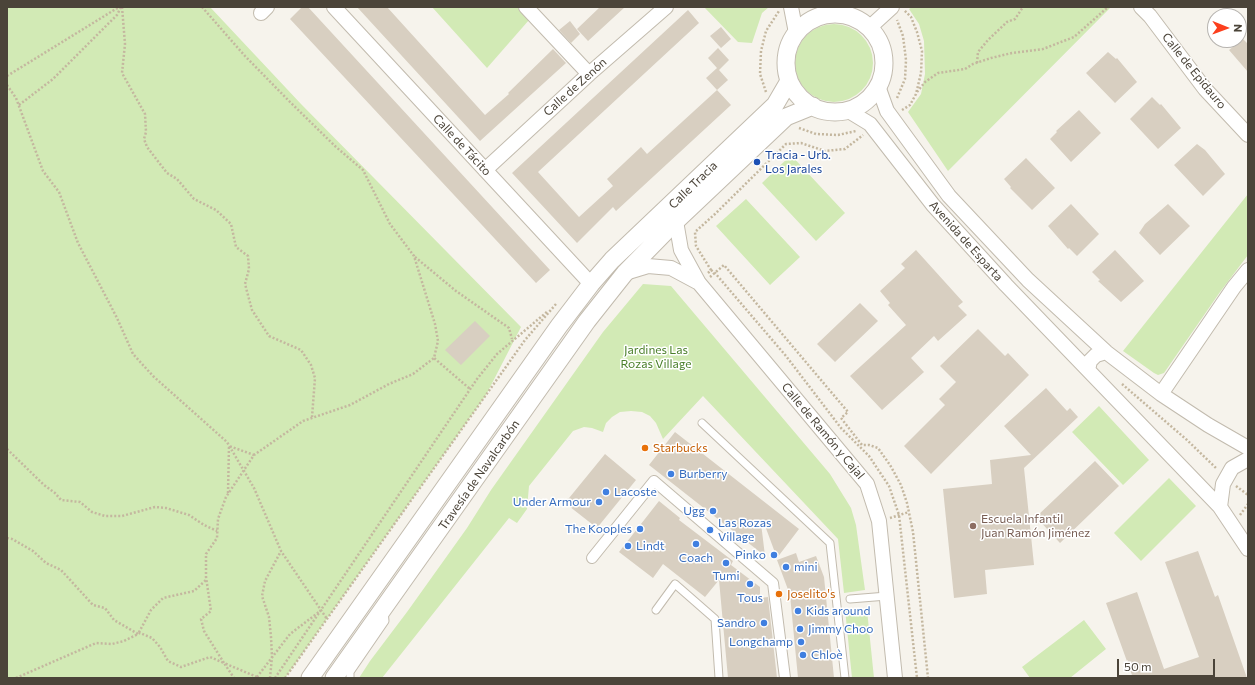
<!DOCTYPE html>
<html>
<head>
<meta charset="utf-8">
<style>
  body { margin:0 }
  #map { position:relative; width:1255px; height:685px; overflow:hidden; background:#f6f3ec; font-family:Commissioner,sans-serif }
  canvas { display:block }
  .frame { position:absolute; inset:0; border:8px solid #4b4439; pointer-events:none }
  .north { position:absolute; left:1207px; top:8px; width:40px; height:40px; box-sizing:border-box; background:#fff; border:1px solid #b7b4b0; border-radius:50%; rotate:91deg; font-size:11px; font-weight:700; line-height:16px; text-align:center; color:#4b4439 }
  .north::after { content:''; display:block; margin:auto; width:14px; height:18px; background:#fc3f1d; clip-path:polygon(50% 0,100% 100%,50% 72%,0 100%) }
  .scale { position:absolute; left:1117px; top:659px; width:98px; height:18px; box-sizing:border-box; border:2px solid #4b4439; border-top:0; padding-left:5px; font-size:12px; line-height:14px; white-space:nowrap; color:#4b4439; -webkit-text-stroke:3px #fff; paint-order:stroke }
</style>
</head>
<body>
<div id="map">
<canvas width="1255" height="685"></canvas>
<div class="frame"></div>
<div class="north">N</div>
<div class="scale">50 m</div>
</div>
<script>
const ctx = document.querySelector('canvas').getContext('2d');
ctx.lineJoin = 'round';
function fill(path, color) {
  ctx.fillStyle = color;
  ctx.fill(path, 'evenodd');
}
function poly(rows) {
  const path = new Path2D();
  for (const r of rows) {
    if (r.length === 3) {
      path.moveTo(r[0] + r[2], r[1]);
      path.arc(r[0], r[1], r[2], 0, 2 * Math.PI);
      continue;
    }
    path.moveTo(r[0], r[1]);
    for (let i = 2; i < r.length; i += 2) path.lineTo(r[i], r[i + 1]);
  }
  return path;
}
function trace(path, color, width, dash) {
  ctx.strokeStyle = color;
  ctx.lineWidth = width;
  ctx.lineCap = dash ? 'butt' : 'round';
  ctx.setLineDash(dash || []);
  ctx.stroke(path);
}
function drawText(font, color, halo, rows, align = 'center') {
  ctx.font = font + ' Commissioner,sans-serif';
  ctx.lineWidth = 3;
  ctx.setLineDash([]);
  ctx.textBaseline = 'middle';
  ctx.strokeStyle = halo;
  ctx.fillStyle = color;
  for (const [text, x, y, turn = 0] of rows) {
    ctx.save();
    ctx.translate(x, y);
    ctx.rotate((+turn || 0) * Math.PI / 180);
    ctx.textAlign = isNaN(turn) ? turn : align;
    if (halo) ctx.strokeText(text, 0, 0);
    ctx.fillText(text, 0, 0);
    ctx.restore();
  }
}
fill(poly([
  [7,7,210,7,301,104,521,327,486,395,285,678,7,678],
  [432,7,517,7,529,20,487,68],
  [704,7,769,7,762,13,752,43,738,42],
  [912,7,1111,7,948,171,908,112,921,94,925,74,924,41,919,24,909,9],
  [834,63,39],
  [791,155,845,213,816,241,762,183],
  [1248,194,1248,255,1220,292,1164,373,1158,375,1154,373,1123,351],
  [746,199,800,257,770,285,716,226],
  [643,284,671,286,830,474,851,508,856,525,865,590,844,593,838,539,703,396,663,439,656,423,650,416,642,412,631,411,620,412,612,417,606,423,603,432,592,428,584,427,573,431,529,486,527,509,517,523,509,518,382,678,359,678,370,661,407,612,467,528,491,490,603,332],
  [1099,406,1149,460,1123,485,1072,432],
  [1169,478,1196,506,1141,561,1114,533],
  [845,609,867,610,874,678,852,678],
  [1084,620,1106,649,1070,678,1030,678,1022,667]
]), '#d2eab5');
fill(poly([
  [302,7,308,7,550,270,536,283,290,19],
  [357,7,387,7,485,115,509,94,508,93,553,49,566,63,480,141],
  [600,7,625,7,588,41,577,29],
  [688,10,699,23,538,172,579,217,613,186,607,179,641,147,647,154,717,90,731,105,616,211,613,207,577,243,512,173],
  [570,21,580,34,571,43,559,30],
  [721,27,731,39,721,48,710,36],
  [1243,39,1248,44,1248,72,1229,50],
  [718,48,729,60,719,70,728,80,717,90,706,78,717,68,708,58],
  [1108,52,1116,59,1117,58,1137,82,1115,103,1086,73],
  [1152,97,1160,105,1161,104,1181,128,1158,149,1130,119],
  [1079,110,1101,133,1071,162,1050,139,1057,132,1056,131],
  [1197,144,1205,150,1225,174,1203,196,1174,165],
  [1026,158,1055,188,1032,210,1010,188,1011,187,1004,179],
  [1071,204,1099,234,1077,256,1069,248,1068,249,1048,226],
  [1168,204,1190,226,1160,255,1139,233,1145,224],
  [916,250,963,302,958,306,967,315,938,341,934,336,911,358,924,372,882,410,850,376,906,325,888,305,890,303,880,291,905,268,901,264],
  [1115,250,1144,281,1121,302,1098,281,1100,280,1092,272],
  [860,303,878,321,835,362,817,344],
  [475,321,490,336,461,365,445,350],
  [978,329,1005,356,1008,353,1029,375,931,474,904,446,945,405,939,399,956,382,940,366],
  [1046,388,1067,411,1070,408,1078,417,1024,468,1034,565,985,570,987,594,954,598,943,489,992,484,990,460,1031,455,1004,426],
  [675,432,799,529,777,558,764,523,761,523,765,556,649,465],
  [605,454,636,480,597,528,565,503],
  [1095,461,1119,486,1060,543,1036,517],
  [659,501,680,518,679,520,733,561,731,565,760,587,760,598,768,597,777,678,728,678,719,580,705,597,663,564,653,578,619,552],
  [1198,551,1215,597,1218,595,1247,678,1133,678,1106,603,1137,592,1164,669,1199,657,1165,562],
  [796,553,799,562,816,556,824,577,834,678,798,678,790,595,777,560]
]), '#d8cfc1');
const service = poly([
  [702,423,830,543,845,678],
  [850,599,887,596],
  [656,610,675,584,715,619,719,678],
  [350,678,350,672,385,621,384,611]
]);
const pedestrian = poly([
  [592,558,654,481,773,583,785,678]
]);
const minor = poly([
  [334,7,591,284],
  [526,7,589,74],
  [791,7,796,33],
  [1141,7,1150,16,1205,89,1248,135],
  [261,13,267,7],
  [869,28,892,7],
  [878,86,887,111,949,196,1028,280,1106,352,1161,394,1208,425,1248,448],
  [847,110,870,124,933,205,1006,285,1220,507,1248,549],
  [485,170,589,74,666,7],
  [676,221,681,250,699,283,867,484,879,521,895,678],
  [625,273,648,266,671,268,699,283],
  [1088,370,1090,361,1096,355,1106,352],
  [1161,394,1234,287,1248,270],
  [1220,507,1223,484,1232,468,1248,459]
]);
const tertiary = poly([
  [835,63,49],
  [310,678,559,326,591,284,612,260,775,105,789,81],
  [334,678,587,321,625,273,676,221,786,117,813,106]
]);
trace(service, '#c2bbae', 9);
trace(pedestrian, '#c2bbae', 12);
trace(minor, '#c2bbae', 16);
trace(tertiary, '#c2bbae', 19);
trace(poly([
  [122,7,125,44,122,73,145,114,146,132,144,139,147,147,167,173,177,179,194,199,216,210,231,224,236,247,248,256,249,269,245,284,252,310,269,336,301,350,311,365,315,378,312,417],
  [202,7,245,56,290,102,336,147,363,170,390,224,414,256,435,324,438,341,434,358,470,389],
  [977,63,978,52,988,40,1007,22,1015,19,1023,7],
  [7,76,119,7],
  [7,85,16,98,43,171,59,192,78,243,117,318,133,354,153,376,227,442,254,488,281,551,327,619],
  [766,92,760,74,761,51,766,31,779,11],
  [917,92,925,82,938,73,965,69,973,64,991,58,1012,53,1043,49,1074,37,1108,7],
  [897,98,905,79,906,60,903,36,897,20],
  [19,105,53,79,117,15,121,7],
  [902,110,910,105,916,94,921,73,922,51,917,32,911,17,904,10],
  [799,128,816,134,838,135,856,131],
  [415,257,456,291,509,328,512,339],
  [711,270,715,273,786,356,841,428,869,456,889,486,899,515,917,678],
  [708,273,711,270,696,246,695,232,715,214,786,144,801,143,825,151,845,149,863,135],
  [710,277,724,265,848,412,841,418,862,445,869,445,878,448,890,465,901,485,907,503,913,532,928,678],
  [1122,384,1187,440,1217,469],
  [7,449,44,485,55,493,61,500,80,502,92,512,105,516,122,516,155,507,166,508,189,515,204,525,217,531],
  [1236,486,1248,495],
  [228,493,229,446,254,455],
  [1240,515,1248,504],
  [890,518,909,512],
  [7,538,12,539,33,551,46,563,61,570,93,605,105,608,114,620,138,634,151,610,163,598,194,591,206,580],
  [257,677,224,663,204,631,201,619,211,611,206,577,206,554,217,538,218,519,226,497,254,455,303,421,350,405,389,384,413,374,434,358],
  [257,677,290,634,319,612],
  [16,678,96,643,112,644,124,641,140,633,152,638,160,647,168,661,181,667,210,657,224,663,234,678],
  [270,678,272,657,271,637,269,617,262,596,265,581,281,551],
  [275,678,477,379,497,354,548,311],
  [285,678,525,340,556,304]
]), '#c4b79f', 2.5, [2, 2]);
trace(service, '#fff', 7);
trace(pedestrian, '#fff', 10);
trace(minor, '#fff', 14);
trace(tertiary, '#fff', 17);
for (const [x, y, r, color] of [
  [757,162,4,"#1a4fb4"],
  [645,448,4,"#e8710a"],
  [671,474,4,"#3f7fe0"],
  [606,492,4,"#3f7fe0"],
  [599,502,4,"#3f7fe0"],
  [713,511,4,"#3f7fe0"],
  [973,526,4,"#8d6e63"],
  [640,529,4,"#3f7fe0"],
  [710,530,4,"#3f7fe0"],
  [696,544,4,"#3f7fe0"],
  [628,546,4,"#3f7fe0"],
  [774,555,4,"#3f7fe0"],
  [726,563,4,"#3f7fe0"],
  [786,567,4,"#3f7fe0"],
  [750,584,4,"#3f7fe0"],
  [779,594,4,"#e8710a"],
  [798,611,4,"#3f7fe0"],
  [764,623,4,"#3f7fe0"],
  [800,629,4,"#3f7fe0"],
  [801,642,4,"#3f7fe0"],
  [803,655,4,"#3f7fe0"]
]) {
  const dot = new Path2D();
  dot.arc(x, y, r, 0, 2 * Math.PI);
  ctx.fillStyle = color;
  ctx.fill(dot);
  trace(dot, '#fff', 1.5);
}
drawText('12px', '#4b4439', '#fff', [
  ["Calle de Epidauro",1194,71,51],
  ["Calle de Zenón",575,87,-42],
  ["Calle de Tácito",462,145,47],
  ["Calle Tracia",693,185,-44],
  ["Avenida de Esparta",966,241,48],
  ["Calle de Ramón y Cajal",823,431,50],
  ["Travesía de Navalcarbón",479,475,-55]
]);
drawText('12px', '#164399', '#fff', [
  ["Tracia - Urb.",765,155],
  ["Los Jarales",765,169]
], 'left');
drawText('12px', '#4a7f2a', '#fff', [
  ["Jardines Las",656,350],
  ["Rozas Village",656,364]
]);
drawText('12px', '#c56008', '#fff', [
  ["Starbucks",653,448],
  ["Joselito's",787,594]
], 'left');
drawText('12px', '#366cbe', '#fff', [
  ["Burberry",679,474],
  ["Lacoste",614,492],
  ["Under Armour",591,502,"right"],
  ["Ugg",705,511,"right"],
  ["Las Rozas",718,523],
  ["Village",718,537],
  ["The Kooples",632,529,"right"],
  ["Lindt",636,546],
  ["Pinko",766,555,"right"],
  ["Coach",696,558,"center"],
  ["mini",794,567],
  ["Tumi",726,576,"center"],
  ["Tous",750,598,"center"],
  ["Kids around",806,611],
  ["Sandro",756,623,"right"],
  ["Jimmy Choo",808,629],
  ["Longchamp",793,642,"right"],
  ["Chloè",811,655]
], 'left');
drawText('12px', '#785e54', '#fff', [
  ["Escuela Infantil",981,519],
  ["Juan Ramón Jiménez",981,533]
], 'left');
</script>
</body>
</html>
